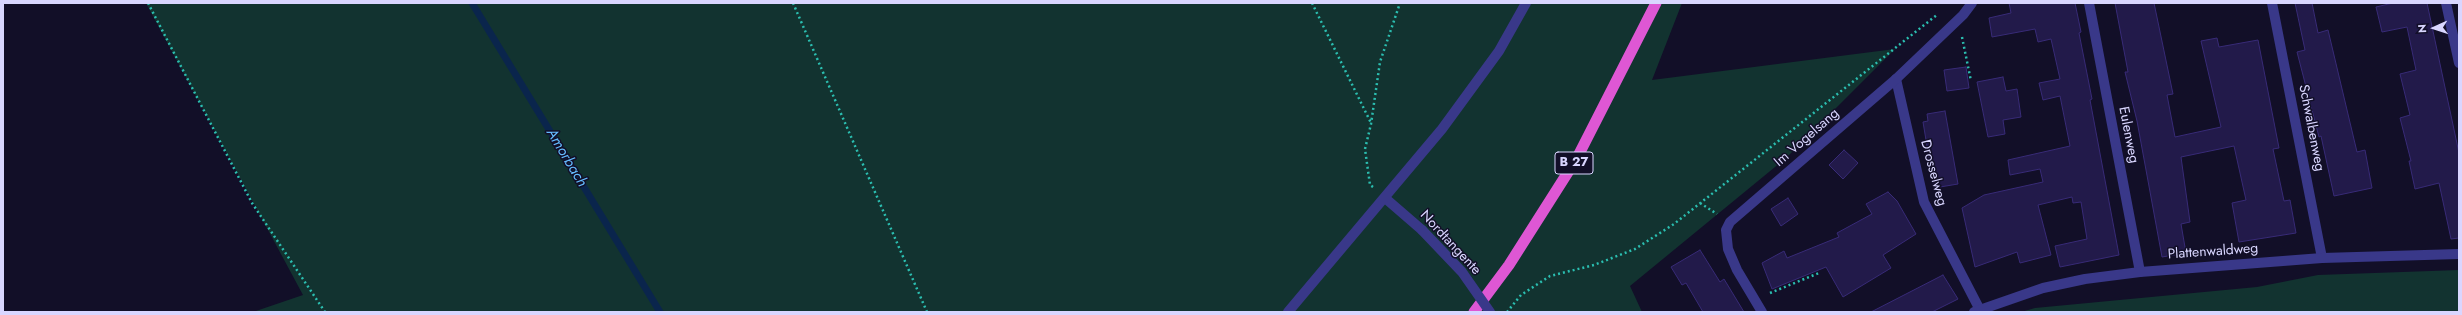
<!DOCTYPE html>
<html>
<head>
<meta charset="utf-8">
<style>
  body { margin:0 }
  #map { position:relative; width:2462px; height:315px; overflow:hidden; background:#120f28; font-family:Jost,sans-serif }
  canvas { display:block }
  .frame { position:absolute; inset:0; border:4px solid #d9d6ff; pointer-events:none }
  .north { position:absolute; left:2414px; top:8px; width:40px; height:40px; -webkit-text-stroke:3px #120f28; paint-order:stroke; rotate:267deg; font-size:11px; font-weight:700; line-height:16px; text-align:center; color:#d9d6ff }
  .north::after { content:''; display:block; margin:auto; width:14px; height:18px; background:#d9d6ff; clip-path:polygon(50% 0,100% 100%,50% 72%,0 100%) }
</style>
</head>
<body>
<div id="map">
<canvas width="2462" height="315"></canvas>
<div class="frame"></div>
<div class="north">N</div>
</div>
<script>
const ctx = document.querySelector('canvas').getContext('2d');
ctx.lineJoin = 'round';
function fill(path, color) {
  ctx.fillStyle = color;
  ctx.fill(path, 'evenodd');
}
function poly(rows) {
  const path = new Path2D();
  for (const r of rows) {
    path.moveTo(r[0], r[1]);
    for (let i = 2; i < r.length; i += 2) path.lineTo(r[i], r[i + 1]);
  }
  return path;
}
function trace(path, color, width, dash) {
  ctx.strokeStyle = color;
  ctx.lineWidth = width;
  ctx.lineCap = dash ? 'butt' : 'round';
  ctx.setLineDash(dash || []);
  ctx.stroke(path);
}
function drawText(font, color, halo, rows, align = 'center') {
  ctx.font = font + ' Jost,sans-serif';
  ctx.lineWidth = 3;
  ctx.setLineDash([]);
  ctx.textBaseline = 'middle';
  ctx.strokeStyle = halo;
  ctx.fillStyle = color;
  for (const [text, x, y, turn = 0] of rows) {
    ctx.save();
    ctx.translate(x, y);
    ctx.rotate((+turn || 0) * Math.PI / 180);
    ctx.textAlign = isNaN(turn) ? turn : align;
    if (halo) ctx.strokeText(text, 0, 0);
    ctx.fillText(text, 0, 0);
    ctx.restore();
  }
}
fill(poly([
  [146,3,1682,3,1652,80,1895,49,1786,158,1630,286,1642,312,253,312,303,295],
  [2459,270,2459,312,2021,312,2035,308,2257,287,2318,275]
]), '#123330');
trace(poly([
  [472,3,660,312]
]), '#0a254c', 7);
const building = poly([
  [2009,3,2075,3,2081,32,2079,33,2092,99,2090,100,2119,255,2060,267,2055,246,2087,239,2081,202,2073,203,2072,197,2038,205,2051,255,2020,263,2017,252,1975,267,1962,208,1984,195,2043,182,2040,169,2010,175,2008,160,2070,146,2060,96,2043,100,2039,83,2060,79,2051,39,2038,42,2035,29,1992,37,1989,18,2011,13,2009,3],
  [2115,3,2154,3,2173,94,2167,95,2175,137,2221,127,2201,41,2217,38,2219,47,2258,40,2279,148,2273,149,2284,201,2290,200,2296,233,2239,242,2232,203,2246,200,2234,146,2181,157,2190,222,2181,224,2186,253,2162,257,2137,121,2125,72,2128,72,2115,3],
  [2295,3,2312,3,2318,33,2328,30,2357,152,2365,150,2372,188,2334,196,2321,136,2319,137,2297,52,2305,50,2295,3],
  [2393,3,2427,3,2459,153,2459,238,2451,239,2439,183,2415,189,2409,161,2411,161,2400,118,2410,115,2400,74,2416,70,2407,27,2382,32,2376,7,2393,3],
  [1966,67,1969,88,1947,91,1944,70,1966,67],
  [2003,77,2006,91,2017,89,2021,117,2003,120,2005,134,1988,137,1977,82,2003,77],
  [1945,111,1958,184,1934,188,1923,122,1928,121,1927,114,1945,111],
  [1844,150,1858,163,1843,179,1829,165,1844,150],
  [1888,192,1897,201,1916,234,1883,255,1891,268,1843,297,1826,267,1772,289,1762,263,1784,251,1787,258,1839,237,1837,233,1872,214,1866,204,1888,192],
  [1788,198,1798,214,1781,226,1771,209,1788,198],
  [1700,250,1720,282,1724,279,1744,312,1703,312,1686,283,1682,285,1671,267,1700,250],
  [1943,275,1958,299,1932,312,1871,312,1943,275]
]);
fill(building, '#221a4a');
trace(building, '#382b77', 1);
trace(poly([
  [148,3,252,203,325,312],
  [793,3,927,312],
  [1312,3,1371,123],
  [1962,37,1971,81],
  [1373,187,1370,185,1365,149,1371,124,1380,62,1400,3],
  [1700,203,1717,214],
  [1770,293,1819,273],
  [1507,312,1521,295,1550,276,1594,265,1635,249,1674,224,1938,14]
]), '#2bbeb0', 2.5, [2, 3]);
trace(poly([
  [2089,3,2140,272],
  [2272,3,2322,258],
  [2446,3,2459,63],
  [1896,79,1924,202,1980,310]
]), '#393889', 10);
trace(poly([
  [1385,198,1422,230],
  [1762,312,1737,270,1728,249,1726,230,1730,222,1896,79,1963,15,1972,3],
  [1974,312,2043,288,2085,279,2140,272,2322,258,2459,254]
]), '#393889', 10);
trace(poly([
  [1288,312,1442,129,1499,51,1526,3]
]), '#393889', 10);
trace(poly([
  [1474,312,1509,265,1577,158,1656,3]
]), '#de57d4', 11);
trace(poly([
  [1422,230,1462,272,1490,312]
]), '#393889', 10);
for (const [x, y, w] of [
  [1574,163,38]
]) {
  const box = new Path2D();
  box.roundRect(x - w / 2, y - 11, w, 22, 3);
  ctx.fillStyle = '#120f28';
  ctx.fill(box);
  trace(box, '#d9d6ff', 1);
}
drawText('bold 13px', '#d9d6ff', null, [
  ["B 27",1574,163]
]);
drawText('14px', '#d9d6ff', '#120f28', [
  ["Schwalbenweg",2311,128,79],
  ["Eulenweg",2128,135,79],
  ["Im Vogelsang",1807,138,-41],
  ["Drosselweg",1933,173,75],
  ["Nordtangente",1450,243,47],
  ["Plattenwaldweg",2213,252,-4]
]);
drawText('italic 15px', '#64bcff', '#120f28', [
  ["Amorbach",566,158,59]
]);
</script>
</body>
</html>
